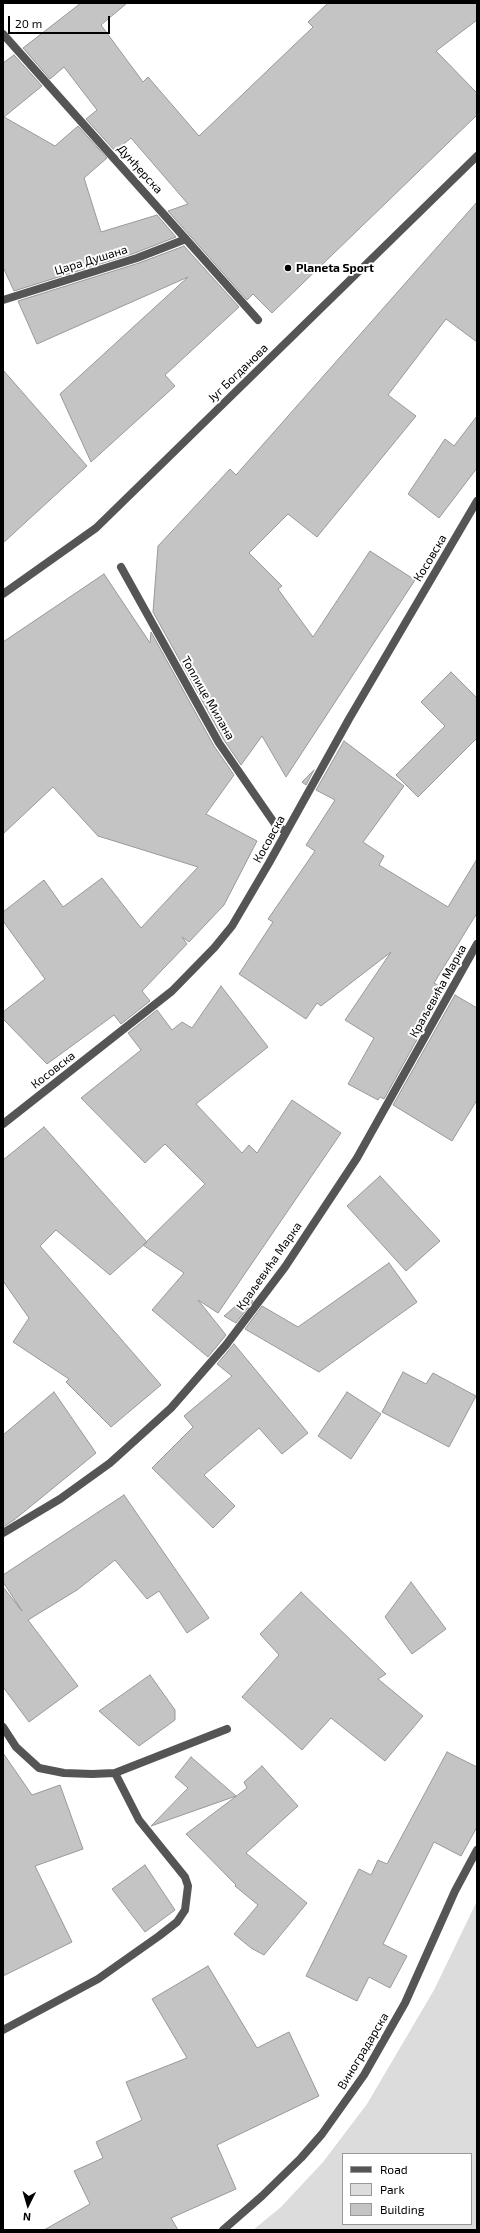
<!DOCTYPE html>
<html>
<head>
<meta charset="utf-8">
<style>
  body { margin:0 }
  #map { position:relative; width:480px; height:2233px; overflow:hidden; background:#fff; font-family:"Exo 2",sans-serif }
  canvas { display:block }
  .frame { position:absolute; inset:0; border:4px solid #000; pointer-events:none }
  .legend { position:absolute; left:342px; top:2153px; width:130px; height:72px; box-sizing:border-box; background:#fff; border:1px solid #999; margin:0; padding:5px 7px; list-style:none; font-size:12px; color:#000 }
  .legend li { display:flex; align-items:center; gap:8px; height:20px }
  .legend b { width:20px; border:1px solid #999 }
  .north { position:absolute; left:8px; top:2185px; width:40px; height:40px; -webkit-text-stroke:3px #fff; paint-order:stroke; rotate:185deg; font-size:11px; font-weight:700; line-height:16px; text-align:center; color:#000 }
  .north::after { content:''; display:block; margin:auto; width:14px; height:18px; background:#000; clip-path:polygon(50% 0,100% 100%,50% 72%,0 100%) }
  .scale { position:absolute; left:8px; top:16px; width:102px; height:18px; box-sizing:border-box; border:2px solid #000; border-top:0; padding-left:5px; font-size:12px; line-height:14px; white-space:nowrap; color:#000; -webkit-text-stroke:3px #fff; paint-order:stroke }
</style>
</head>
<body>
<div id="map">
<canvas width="480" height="2233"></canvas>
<div class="frame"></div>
<ul class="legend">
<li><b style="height:5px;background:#555"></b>Road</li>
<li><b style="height:11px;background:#dcdcdc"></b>Park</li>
<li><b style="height:11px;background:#c4c4c4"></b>Building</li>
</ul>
<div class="north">N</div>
<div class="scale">20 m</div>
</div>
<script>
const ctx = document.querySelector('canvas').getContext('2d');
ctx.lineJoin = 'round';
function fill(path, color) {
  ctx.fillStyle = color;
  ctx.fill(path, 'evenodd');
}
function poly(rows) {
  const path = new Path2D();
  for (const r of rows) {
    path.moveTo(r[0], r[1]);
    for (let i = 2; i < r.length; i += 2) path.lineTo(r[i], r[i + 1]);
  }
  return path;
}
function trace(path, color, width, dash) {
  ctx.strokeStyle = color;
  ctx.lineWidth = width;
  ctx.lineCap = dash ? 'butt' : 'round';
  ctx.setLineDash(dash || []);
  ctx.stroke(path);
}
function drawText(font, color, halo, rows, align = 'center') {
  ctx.font = font + ' "Exo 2",sans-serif';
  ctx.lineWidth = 4;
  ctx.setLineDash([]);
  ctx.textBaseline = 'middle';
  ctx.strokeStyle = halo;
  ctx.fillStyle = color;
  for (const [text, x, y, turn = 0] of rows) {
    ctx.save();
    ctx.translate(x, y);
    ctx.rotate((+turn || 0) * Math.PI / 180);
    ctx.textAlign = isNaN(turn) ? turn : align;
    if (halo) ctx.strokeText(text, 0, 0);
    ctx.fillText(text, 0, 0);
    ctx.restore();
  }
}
fill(poly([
  [477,1901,477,2230,253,2230,281,2207,323,2162,367,2104,434,1990],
  [343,2154,471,2154,471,2224,343,2224]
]), '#dcdcdc');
const building = poly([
  [81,3,127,3,101,25,143,82,148,77,199,136,313,27,308,22,328,3,477,3,477,20,436,51,477,93,477,115,272,313,253,294,247,300,168,211,188,204,131,138,115,151,86,119,97,110,64,67,50,79,23,48,81,3],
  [14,55,42,86,4,117,55,146,78,126,107,158,84,178,101,232,157,215,176,237,135,253,14,291,3,267,3,63,14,55],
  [477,202,477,342,446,319,388,395,416,416,317,537,288,514,249,553,282,586,278,589,313,637,370,551,415,580,286,777,262,736,241,765,224,740,153,612,158,546,230,469,236,475,477,202],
  [184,246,239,307,165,375,175,386,91,462,60,394,188,277,37,344,18,301,139,263,184,246],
  [3,370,87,466,3,543,3,370],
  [477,416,477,468,439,518,408,494,445,439,454,446,477,416],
  [104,574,150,643,151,632,214,746,234,775,206,814,257,841,224,905,189,942,182,937,187,944,142,991,150,1001,121,1024,114,1015,47,1064,3,1019,3,1012,45,979,3,921,3,912,44,880,63,907,102,878,141,928,198,867,98,836,53,787,3,834,3,642,104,574],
  [451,672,477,698,477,738,418,797,396,775,445,726,421,702,451,672],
  [344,741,404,786,363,842,384,856,379,865,448,907,477,859,477,913,434,983,445,989,384,1099,380,1097,378,1100,348,1084,374,1038,345,1020,391,952,321,1006,317,1003,306,1019,239,974,273,922,268,919,315,851,306,845,335,800,316,790,344,741],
  [314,770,306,785,302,782,314,770],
  [221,986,268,1047,196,1104,242,1153,249,1145,257,1153,292,1100,341,1133,218,1313,198,1300,226,1335,208,1357,152,1310,184,1273,143,1245,205,1184,165,1144,145,1163,81,1098,141,1050,128,1033,157,1010,172,1030,182,1022,192,1028,221,986],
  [455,995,477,1008,477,1100,452,1141,393,1105,455,995],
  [44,1127,147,1242,110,1275,56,1230,40,1246,161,1385,111,1427,66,1382,69,1379,13,1342,29,1318,3,1281,3,1160,44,1127],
  [380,1176,440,1241,406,1271,347,1206,380,1176],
  [389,1263,417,1302,319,1372,245,1329,262,1306,298,1327,389,1263],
  [246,1297,253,1301,236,1323,224,1316,246,1297],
  [234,1344,308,1433,282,1454,259,1428,204,1475,235,1506,213,1528,152,1468,193,1427,184,1416,232,1376,217,1364,234,1344],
  [403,1372,426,1384,433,1373,476,1396,449,1447,382,1412,403,1372],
  [54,1392,96,1453,14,1520,3,1527,3,1435,54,1392],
  [347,1392,381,1414,351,1459,318,1436,347,1392],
  [124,1495,209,1618,187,1633,159,1591,147,1599,115,1560,77,1590,28,1620,78,1686,29,1722,3,1687,3,1587,22,1611,3,1582,3,1575,124,1495],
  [411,1582,446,1629,412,1654,385,1617,411,1582],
  [301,1592,386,1674,378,1679,423,1716,385,1761,331,1718,302,1750,242,1697,279,1655,260,1634,301,1592],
  [150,1675,175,1710,175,1720,139,1746,99,1711,150,1675],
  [447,1752,477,1767,477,1827,461,1856,434,1842,383,1944,407,1956,390,1988,369,1977,357,2001,306,1976,359,1869,371,1875,378,1860,387,1864,447,1752],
  [3,1753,32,1795,60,1785,83,1849,35,1866,72,1942,3,1976,3,1753],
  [191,1757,236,1796,151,1826,188,1788,175,1777,191,1757],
  [262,1766,298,1806,246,1853,307,1903,264,1955,251,1948,234,1934,258,1905,235,1886,236,1885,186,1834,247,1788,244,1782,262,1766],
  [145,1865,175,1910,145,1932,112,1889,145,1865],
  [208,1966,257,2048,289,2032,319,2096,217,2145,236,2189,171,2218,178,2230,44,2230,90,2204,74,2171,103,2158,96,2142,142,2120,126,2082,187,2058,152,1999,208,1966]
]);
fill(building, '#c4c4c4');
trace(building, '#999', 1);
trace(poly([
  [3,34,258,320],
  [3,300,137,258,186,239],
  [121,567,219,743,275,824,286,832],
  [3,594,96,528,477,156],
  [3,1124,172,991,214,948,232,926,269,863,349,719,477,501],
  [3,1533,60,1499,110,1463,171,1408,226,1345,285,1267,357,1158,477,944],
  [3,1727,16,1747,39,1768,64,1773,92,1774,115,1773,227,1729],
  [3,2030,98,1979,159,1936,177,1922,185,1910,188,1886,185,1877,139,1820,115,1773],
  [223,2230,262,2196,301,2158,322,2134,364,2075,405,2003,455,1891,477,1850]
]), '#555', 8);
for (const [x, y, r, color] of [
  [288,268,4,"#000"]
]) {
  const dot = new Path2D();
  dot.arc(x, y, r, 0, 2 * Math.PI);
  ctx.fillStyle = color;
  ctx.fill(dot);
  trace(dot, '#fff', 1.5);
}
drawText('12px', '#000', '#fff', [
  ["Дунђерска",140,169,48],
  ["Цара Душана",91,260,-17],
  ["Југ Богданова",238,373,-44],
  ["Косовска",430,558,-59],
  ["Топлице Милана",208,698,60],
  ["Косовска",269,839,-61],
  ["Краљевића Марка",438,991,-61],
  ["Косовска",53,1070,-38],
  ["Краљевића Марка",269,1266,-55],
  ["Виноградарска",363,2051,-59]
]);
drawText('bold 12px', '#000', '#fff', [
  ["Planeta Sport",296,268]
], 'left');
</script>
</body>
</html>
